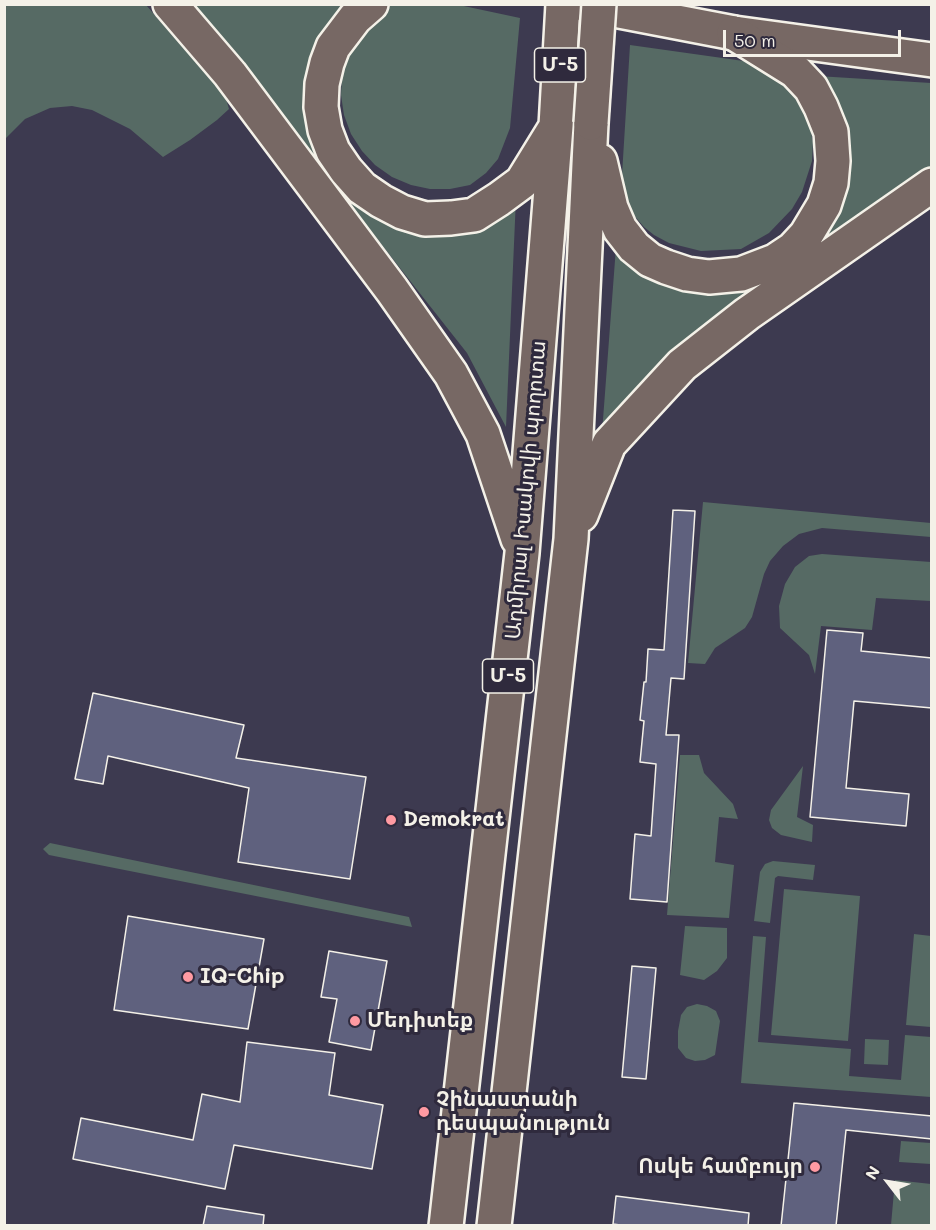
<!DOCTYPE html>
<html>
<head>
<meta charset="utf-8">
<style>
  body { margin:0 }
  #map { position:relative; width:936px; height:1230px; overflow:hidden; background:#3d3a50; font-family:Mali,sans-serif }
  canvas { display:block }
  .frame { position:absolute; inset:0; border:6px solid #f4f1e8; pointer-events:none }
  .north { position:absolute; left:858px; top:1152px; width:60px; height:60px; -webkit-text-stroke:4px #2f2a3d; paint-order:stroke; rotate:301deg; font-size:16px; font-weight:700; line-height:24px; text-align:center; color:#f4f1e8 }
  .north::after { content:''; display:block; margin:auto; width:21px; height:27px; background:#f4f1e8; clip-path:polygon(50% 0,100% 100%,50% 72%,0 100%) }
  .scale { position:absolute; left:723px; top:30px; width:178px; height:27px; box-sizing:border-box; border:3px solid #f4f1e8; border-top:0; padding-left:8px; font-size:18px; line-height:21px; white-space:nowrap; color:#f4f1e8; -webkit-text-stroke:4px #2f2a3d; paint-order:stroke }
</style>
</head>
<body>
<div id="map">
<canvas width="936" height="1230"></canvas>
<div class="frame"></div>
<div class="north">N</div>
<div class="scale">50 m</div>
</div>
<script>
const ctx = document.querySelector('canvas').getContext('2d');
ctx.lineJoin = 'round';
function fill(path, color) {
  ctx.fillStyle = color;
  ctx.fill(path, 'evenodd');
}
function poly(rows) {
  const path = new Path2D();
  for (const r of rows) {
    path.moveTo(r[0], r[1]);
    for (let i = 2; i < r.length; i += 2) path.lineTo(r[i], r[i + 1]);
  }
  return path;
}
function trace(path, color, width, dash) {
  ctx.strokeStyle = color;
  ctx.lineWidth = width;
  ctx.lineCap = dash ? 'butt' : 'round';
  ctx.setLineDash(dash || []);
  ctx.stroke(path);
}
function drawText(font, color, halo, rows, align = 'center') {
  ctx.font = font + ' Mali,"Noto Sans Armenian",sans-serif';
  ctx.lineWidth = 6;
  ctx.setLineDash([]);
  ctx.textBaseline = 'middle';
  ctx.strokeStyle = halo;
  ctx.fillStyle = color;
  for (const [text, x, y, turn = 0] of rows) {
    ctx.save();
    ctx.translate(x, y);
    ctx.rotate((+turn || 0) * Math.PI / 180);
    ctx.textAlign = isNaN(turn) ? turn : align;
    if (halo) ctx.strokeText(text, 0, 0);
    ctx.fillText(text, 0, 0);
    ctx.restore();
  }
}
fill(poly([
  [391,4,459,5,520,18,510,128,498,159,486,173,470,185,450,189,430,189,411,185,392,177,375,165,362,151,351,134,344,115,341,95,342,75,347,55,384,8],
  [5,5,146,5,225,95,229,109,217,120,190,140,163,157,130,129,92,110,72,106,50,108,25,119,5,139],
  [180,5,344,5,315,46,307,75,305,93,366,207,516,198,506,427,467,353,366,225],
  [630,45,765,64,786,74,807,110,813,142,812,161,802,192,792,209,769,233,741,249,701,251,669,243,654,235,644,227,631,212,621,191],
  [817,76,931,83,931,172,601,446,616,247,689,287,826,226],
  [703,502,931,523,931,537,822,528,799,534,783,546,770,561,764,574,752,617,745,628,715,648,705,664,688,663],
  [822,554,931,562,931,601,876,598,872,630,821,626,815,674,809,655,780,628,779,606,785,584,795,567,809,556],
  [680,755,699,755,704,773,733,804,738,819,719,817,715,862,734,865,729,918,667,915],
  [803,766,797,817,813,825,812,842,781,835,772,828,769,820,771,810],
  [50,843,409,917,412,927,49,855,43,849],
  [773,861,815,865,813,880,778,876,775,878,770,923,754,921,760,872,765,864],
  [784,889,860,896,848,1041,771,1035],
  [685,926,727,928,727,958,717,971,704,980,680,975],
  [914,934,931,936,931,1027,906,1025],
  [753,936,766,937,758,1042,851,1049,849,1076,901,1080,905,1035,931,1037,931,1097,741,1083],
  [697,1004,707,1006,716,1011,720,1021,715,1055,705,1060,695,1061,686,1058,678,1048,678,1031,681,1015,687,1007],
  [865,1039,889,1040,888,1065,864,1064],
  [901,1141,931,1143,931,1164,899,1162],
  [895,1180,931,1184,931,1225,891,1225]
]), '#566a64');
const building = poly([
  [673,510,695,511,684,679,671,678,666,735,679,735,667,902,630,899,635,834,651,836,656,764,640,762,644,721,640,720,644,682,646,682,648,649,664,650,673,510],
  [827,630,863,633,861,651,932,658,932,708,854,701,846,788,909,794,906,826,810,817,827,630],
  [93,693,244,725,236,758,366,777,350,879,238,862,249,788,108,756,103,784,75,779,93,693],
  [128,916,264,939,248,1029,114,1010,128,916],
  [329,951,387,961,371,1050,329,1042,337,999,321,997,329,951],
  [632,966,656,968,646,1079,622,1077,632,966],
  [247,1042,335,1053,329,1095,383,1105,372,1169,234,1145,225,1189,73,1159,81,1118,193,1140,202,1094,240,1102,247,1042],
  [794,1103,932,1116,932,1139,846,1130,836,1226,781,1226,794,1103],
  [616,1196,749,1213,748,1226,627,1226,613,1224,616,1196],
  [207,1206,264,1215,263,1226,203,1226,207,1206]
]);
fill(building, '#5f617e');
trace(building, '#f4f1e8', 1.5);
const major = poly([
  [583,4,734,33,932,60]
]);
const highway = poly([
  [170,4,230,74,392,290,451,374,483,434,518,539],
  [371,4,355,18,333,47,327,63,322,84,321,107,325,130,333,151,346,170,362,188,381,201,402,212,425,219,451,218,474,215,499,199,522,182,554,130],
  [600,161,611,208,620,229,634,247,650,260,666,267,687,274,709,277,741,274,775,261,793,249,806,235,824,205,831,183,833,161,831,132,821,107,811,88,795,71,734,33],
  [581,515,609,444,682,365,747,314,932,185],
  [446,1226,522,553,556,126,563,4],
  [494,1226,571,539,591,123]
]);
trace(major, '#f4f1e8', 38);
trace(highway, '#f4f1e8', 38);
trace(major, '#776864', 33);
trace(highway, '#776864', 33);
const highwayBridge = poly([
  [591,123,599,4]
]);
trace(highwayBridge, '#f4f1e8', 38, []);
trace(highwayBridge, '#776864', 33);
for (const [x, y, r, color] of [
  [391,820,6,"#ff9aa2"],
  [188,977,6,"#ff9aa2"],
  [355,1021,6,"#ff9aa2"],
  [424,1112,6,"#ff9aa2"],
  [815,1167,6,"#ff9aa2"]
]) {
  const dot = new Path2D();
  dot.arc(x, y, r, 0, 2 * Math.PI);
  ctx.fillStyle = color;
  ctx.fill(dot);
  trace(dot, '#2f2a3d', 2);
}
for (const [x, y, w] of [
  [560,65,51],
  [508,676,51]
]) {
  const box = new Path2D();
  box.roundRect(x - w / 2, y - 17, w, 34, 4.5);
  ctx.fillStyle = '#2f2a3d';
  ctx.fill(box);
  trace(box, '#f4f1e8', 1.5);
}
drawText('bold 20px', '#f4f1e8', null, [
  ["Մ-5",560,65],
  ["Մ-5",508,676]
]);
drawText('21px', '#f4f1e8', '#2f2a3d', [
  ["Ադմիրալ Իսակովի պողոտա",526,490,-85]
]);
drawText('bold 21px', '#f4f1e8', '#2f2a3d', [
  ["Demokrat",403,820],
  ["IQ-Chip",200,977],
  ["Մեդիտեք",367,1021],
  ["Չինաստանի",436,1100],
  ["դեսպանություն",436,1124],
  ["Ոսկե համբույր",803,1167,"right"]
], 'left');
</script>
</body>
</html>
